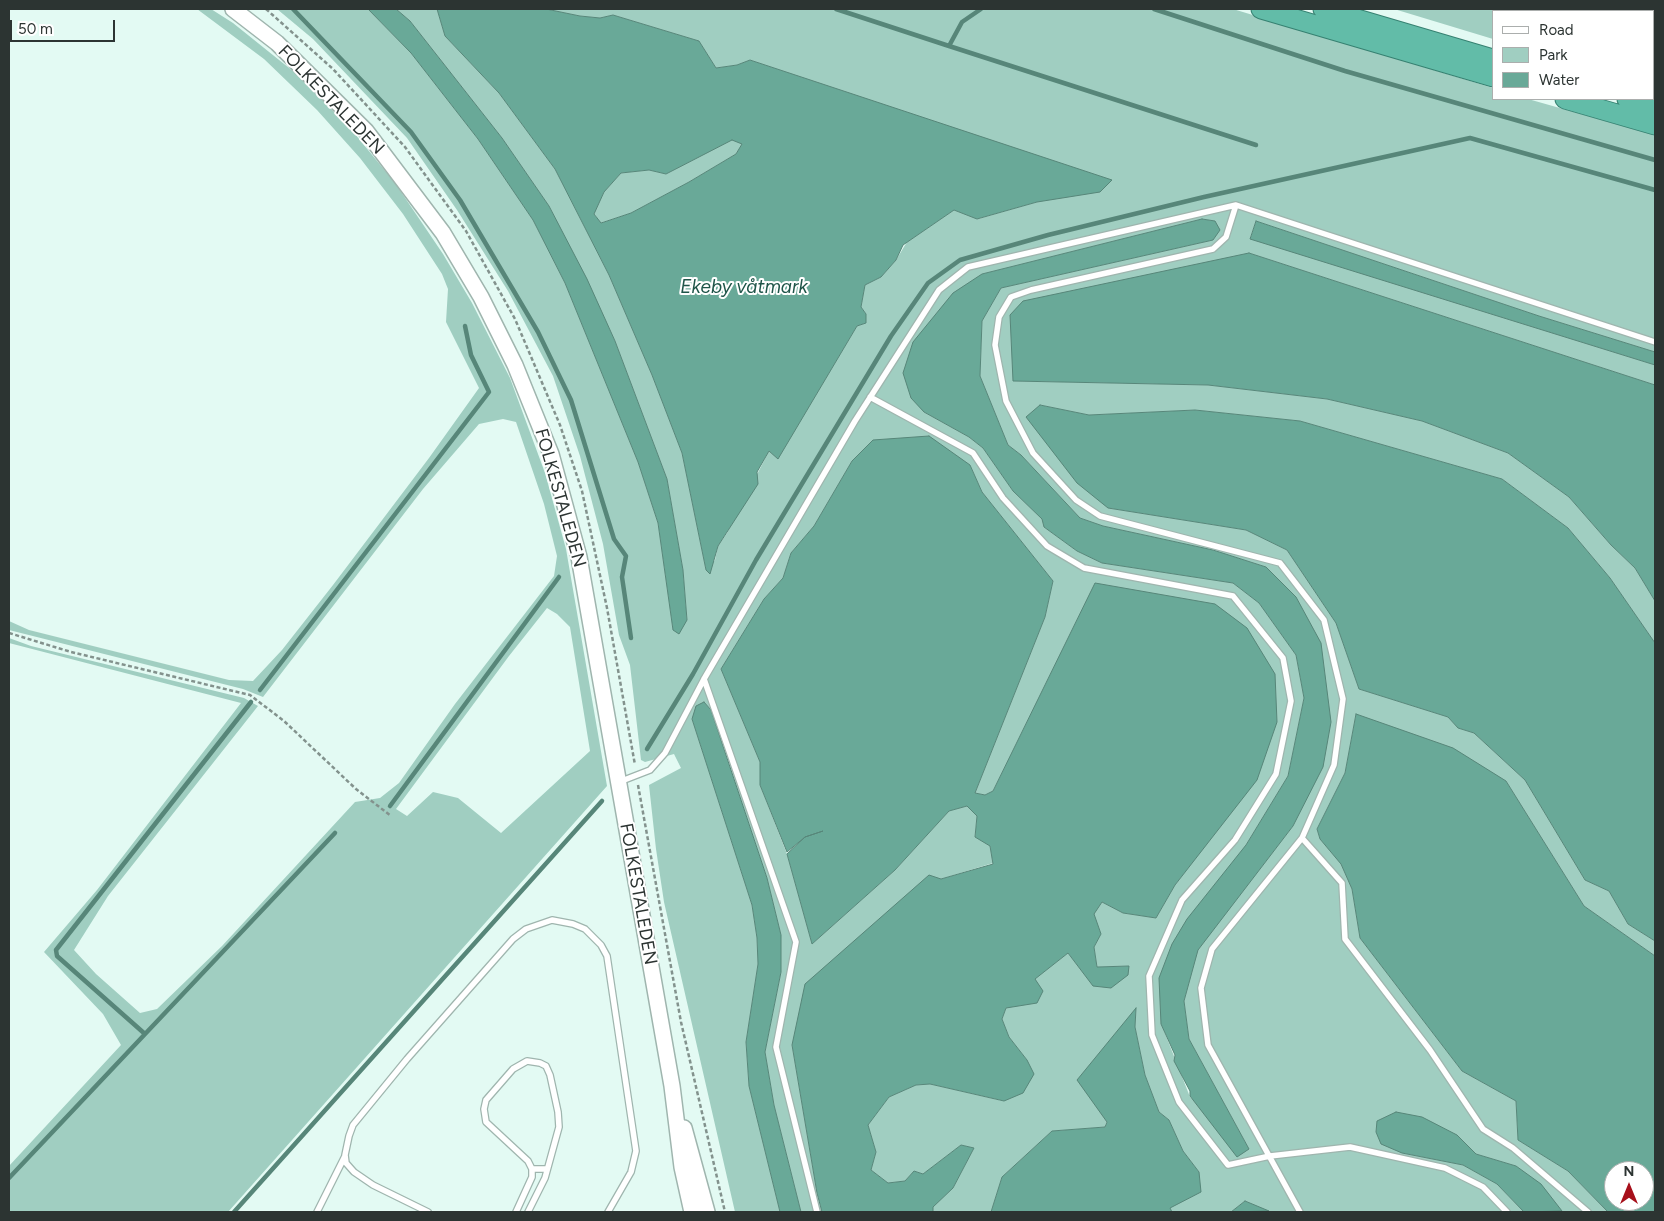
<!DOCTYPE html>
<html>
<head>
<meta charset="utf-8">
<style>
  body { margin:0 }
  #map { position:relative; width:1664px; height:1221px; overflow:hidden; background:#e3faf3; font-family:Figtree,sans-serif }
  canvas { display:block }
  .frame { position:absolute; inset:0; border:10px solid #2c3432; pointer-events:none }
  .legend { position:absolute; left:1492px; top:10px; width:162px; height:90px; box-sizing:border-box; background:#fff; border:1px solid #abaead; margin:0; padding:6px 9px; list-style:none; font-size:15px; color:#2c3432 }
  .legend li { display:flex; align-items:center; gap:10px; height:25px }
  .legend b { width:25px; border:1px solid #abaead }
  .north { position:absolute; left:1604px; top:1161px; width:50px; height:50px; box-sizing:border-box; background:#fff; border:1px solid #abaead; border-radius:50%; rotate:0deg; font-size:14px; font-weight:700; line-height:20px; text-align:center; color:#2c3432 }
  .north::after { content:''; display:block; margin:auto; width:18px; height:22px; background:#a7101b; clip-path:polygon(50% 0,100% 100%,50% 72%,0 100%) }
  .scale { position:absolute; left:10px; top:20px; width:105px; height:22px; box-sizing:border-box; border:2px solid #2c3432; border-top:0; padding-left:6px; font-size:15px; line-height:18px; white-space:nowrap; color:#2c3432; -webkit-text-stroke:4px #fff; paint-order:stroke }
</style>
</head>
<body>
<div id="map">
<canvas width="1664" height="1221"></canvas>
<div class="frame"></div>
<ul class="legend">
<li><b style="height:6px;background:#fff"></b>Road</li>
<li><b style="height:14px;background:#a0cec1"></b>Park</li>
<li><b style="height:14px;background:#69a998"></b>Water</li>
</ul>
<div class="north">N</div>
<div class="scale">50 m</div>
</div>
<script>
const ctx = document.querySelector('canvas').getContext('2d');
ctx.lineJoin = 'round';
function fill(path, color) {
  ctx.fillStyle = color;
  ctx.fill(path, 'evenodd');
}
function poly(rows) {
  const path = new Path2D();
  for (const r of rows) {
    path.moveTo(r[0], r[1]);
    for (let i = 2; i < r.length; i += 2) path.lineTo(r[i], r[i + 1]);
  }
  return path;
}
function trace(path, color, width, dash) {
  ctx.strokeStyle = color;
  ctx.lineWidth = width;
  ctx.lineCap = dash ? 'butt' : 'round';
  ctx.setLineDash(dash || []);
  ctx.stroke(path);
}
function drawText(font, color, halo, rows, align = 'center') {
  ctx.font = font + ' Figtree,sans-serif';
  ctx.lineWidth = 4;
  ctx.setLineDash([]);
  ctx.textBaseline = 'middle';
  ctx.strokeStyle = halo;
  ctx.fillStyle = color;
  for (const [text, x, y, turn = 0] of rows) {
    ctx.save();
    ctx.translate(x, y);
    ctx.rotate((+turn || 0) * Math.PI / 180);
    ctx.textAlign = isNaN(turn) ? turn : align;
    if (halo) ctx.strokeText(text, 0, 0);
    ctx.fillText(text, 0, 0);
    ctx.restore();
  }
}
fill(poly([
  [197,9,211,9,233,23,299,76,355,134,395,183,443,254,472,303,510,378,545,473,566,549,607,786,228,1212,9,1212,9,1166,121,1045,103,1014,44,952,97,890,241,703,9,643,9,638,31,646,244,698,258,706,108,896,74,950,96,974,140,1013,157,1009,222,946,355,802,380,798,399,783,455,704,554,576,557,556,544,504,516,422,503,419,479,424,423,489,263,697,243,689,9,630,9,621,29,630,229,680,253,681,282,650,333,585,429,458,479,388,446,322,448,289,442,274,403,214,360,158,317,110,264,59],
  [547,608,557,614,570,627,590,751,501,833,458,798,433,792,407,816,396,809,509,656],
  [277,9,368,9,411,53,478,139,533,220,565,283,638,462,658,523,673,629,687,620,683,570,667,479,615,341,549,206,502,138,410,21,396,9,437,9,445,36,499,93,555,169,609,275,652,375,682,453,706,570,715,560,718,546,727,533,769,451,778,458,857,326,866,323,866,314,861,307,865,285,881,277,896,260,907,242,954,210,978,219,1037,202,863,98,750,60,737,65,716,68,699,41,613,15,600,18,580,16,546,9,1233,9,1493,88,1493,99,1528,99,1655,135,1655,352,1539,316,1256,221,1250,238,1655,365,1655,385,1249,253,1013,381,1208,385,1327,399,1422,421,1508,453,1569,497,1611,545,1635,568,1655,601,1655,643,1610,578,1568,528,1502,479,1300,421,1195,410,1089,415,1040,405,1108,508,1246,530,1287,550,1336,623,1359,689,1448,717,1458,728,1474,733,1525,780,1585,880,1609,891,1628,924,1655,941,1655,956,1584,906,1506,781,1356,714,1345,773,1317,829,1320,839,1341,863,1352,889,1360,938,1462,1071,1516,1101,1518,1140,1568,1171,1608,1212,1560,1212,1562,1211,1516,1166,1476,1154,1457,1135,1402,1153,1463,1165,1497,1184,1524,1212,1268,1212,1245,1201,1231,1212,1172,1212,1170,1208,1199,1172,1183,1151,1169,1120,1159,1112,1145,1075,1135,1027,1136,1009,1105,1127,1052,1131,1002,1177,991,1212,933,1212,932,1207,953,1188,974,1148,961,1145,923,1174,914,1171,905,1181,888,1183,871,1170,876,1152,868,1125,889,1097,916,1085,930,1084,1003,1101,1027,1060,1009,1037,1002,1019,1006,1008,1034,979,1068,953,1094,986,1128,966,1097,967,1094,947,1101,934,1093,914,1102,902,1123,913,1156,918,1175,885,1189,866,1096,583,993,791,985,795,975,793,1045,617,1053,581,982,492,970,465,852,461,814,526,791,553,783,578,764,599,721,669,760,762,760,785,787,854,812,944,895,870,949,811,967,806,977,816,975,836,990,846,993,863,941,879,792,1045,817,1193,822,1212,801,1212,774,1105,765,1052,781,972,781,935,767,878,711,710,704,702,692,719,752,905,757,938,758,964,746,1042,749,1086,780,1212,735,1212,664,902,656,849,649,785,681,768,674,754,645,762,641,760,630,665,619,635,603,544,580,456,553,376,508,291,457,210,407,138,313,39],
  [1202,219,1215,221,1213,240,1001,288,982,321,980,376,1008,445,1021,455,1080,518,1103,526,1213,550,1266,567,1331,722,1293,826,1197,950,1184,1001,1189,1039,1249,1149,1190,1097,1161,1023,1246,845,1288,776,1304,698,1296,655,1259,603,1233,583,1102,563,1077,551,1044,527,1043,519,1013,491,983,448,969,437,924,412,982,274],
  [1394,9,1627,9,1635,11,1493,11,1493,39],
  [1653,17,1655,17,1655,89,1653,89],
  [732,139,743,143,736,154,689,182,631,213,600,223,594,213,604,192,621,173,649,170,666,174]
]), '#a0cec1');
const water = poly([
  [368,9,396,9,410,21,502,138,549,206,587,279,615,341,667,479,683,570,687,620,679,634,673,630,658,523,638,462,565,283,533,220,478,139,411,53,368,9],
  [437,9,546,9,580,16,600,18,613,15,699,41,716,68,737,65,750,60,1112,180,1100,192,1037,202,977,219,954,210,903,245,896,260,881,277,865,285,861,307,866,314,866,323,857,326,778,459,769,451,757,472,758,484,718,546,710,574,706,570,682,453,652,375,609,275,555,169,499,93,445,36,437,9],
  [732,140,742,144,736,154,689,182,631,213,601,223,594,214,604,192,621,173,649,170,666,174,732,140],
  [1202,219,1215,221,1220,230,1213,240,1001,288,982,321,980,376,1008,445,1021,455,1080,518,1103,526,1213,550,1266,567,1296,597,1321,643,1331,722,1323,767,1293,826,1198,950,1184,1001,1189,1039,1249,1149,1237,1157,1190,1096,1190,1091,1174,1061,1175,1055,1161,1024,1159,978,1172,944,1187,919,1246,845,1288,776,1304,698,1296,655,1259,603,1233,583,1102,563,1077,551,1044,527,1042,519,1013,491,983,448,969,437,924,412,911,398,903,373,913,342,953,293,982,274,1202,219],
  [1256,221,1539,316,1655,352,1655,365,1250,239,1256,221],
  [1249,253,1655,385,1655,601,1635,568,1611,545,1569,497,1508,453,1422,421,1327,399,1208,385,1013,381,1010,315,1023,301,1249,253],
  [1040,405,1089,415,1195,410,1300,421,1502,479,1568,528,1610,578,1655,643,1655,941,1628,924,1609,891,1585,880,1525,780,1474,733,1458,728,1448,717,1359,689,1336,623,1287,550,1246,530,1108,508,1077,483,1026,417,1040,405],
  [929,436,970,465,982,492,1053,581,1045,617,975,793,985,795,993,791,1095,583,1215,604,1247,628,1275,674,1277,722,1257,780,1175,885,1156,918,1123,913,1102,902,1094,914,1101,934,1094,947,1097,967,1129,966,1128,975,1111,988,1093,986,1068,953,1035,979,1043,991,1037,1003,1006,1008,1002,1019,1009,1037,1027,1060,1034,1074,1023,1093,1004,1101,930,1084,916,1085,889,1097,868,1125,876,1152,871,1170,888,1183,905,1181,914,1171,923,1174,961,1145,974,1148,953,1188,933,1207,933,1212,822,1212,817,1193,792,1045,805,984,929,875,941,879,993,864,990,846,975,837,977,816,967,806,949,811,895,870,812,944,787,854,805,837,823,831,805,837,787,852,760,785,760,762,721,669,764,599,783,578,791,553,814,526,852,461,873,440,929,436],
  [704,702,711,710,767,878,781,935,781,972,765,1052,774,1105,801,1212,780,1212,749,1086,746,1042,758,964,757,938,752,905,692,719,696,706,704,702],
  [1356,714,1453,748,1506,781,1584,906,1655,956,1655,1212,1608,1212,1568,1171,1518,1140,1516,1101,1462,1071,1360,938,1352,889,1341,864,1320,839,1317,829,1345,773,1356,714],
  [1614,1171,1644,1171,1644,1201,1614,1201,1614,1171],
  [1136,1008,1135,1027,1145,1075,1159,1112,1169,1120,1183,1151,1199,1172,1201,1192,1170,1208,1172,1212,991,1212,1002,1177,1052,1131,1105,1127,1107,1122,1077,1080,1136,1008],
  [1396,1112,1422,1117,1457,1135,1476,1154,1516,1166,1541,1184,1562,1211,1524,1212,1497,1184,1463,1165,1402,1153,1381,1144,1376,1132,1377,1121,1396,1112],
  [1245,1201,1269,1211,1231,1212,1245,1201]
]);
fill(water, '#69a998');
trace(water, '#578679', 1);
trace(poly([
  [293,9,411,132,460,200,538,332,571,400,614,539,626,556,622,577,631,638],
  [836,9,949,46],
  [981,9,962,22,949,46,1256,145],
  [1154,9,1345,71,1655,160],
  [260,690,489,392,471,355,465,326],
  [647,749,693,674,756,560,891,336,928,283,960,260,1048,235,1204,197,1470,138,1655,190],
  [390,806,559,577],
  [145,1034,57,956,56,950,251,702],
  [9,1178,335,833],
  [234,1212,602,801]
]), '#578679', 4.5);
const service = poly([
  [1236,205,1226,237,1213,249,1031,290,1011,297,999,317,995,345,1006,401,1033,453,1076,500,1100,516,1280,563,1324,620,1343,699,1334,765,1302,838,1212,949,1201,988,1208,1045,1300,1212],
  [870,397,973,453,1003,498,1047,546,1084,568,1233,596,1283,658,1291,701,1276,774,1235,840,1182,900,1149,976,1152,1035,1179,1102,1228,1165,1270,1156,1350,1147,1445,1168,1483,1187,1507,1212],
  [704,679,796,942,776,1047,817,1212],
  [619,782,650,770,665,753,704,679,855,421,939,290,968,267,1236,205,1655,342],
  [1302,838,1342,883,1345,939,1430,1050,1483,1129,1513,1148,1588,1212],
  [532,1169,547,1169],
  [317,1212,345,1156],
  [428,1212,373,1185,354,1172,346,1163,345,1155,349,1136,353,1125,407,1059,513,939,526,929,552,920,573,924,585,929,601,945,607,956,636,1151,631,1172,608,1212],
  [516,1212,532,1177,532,1169,528,1161,486,1122,484,1109,486,1100,513,1069,527,1061,540,1063,546,1066,550,1075,558,1112,559,1127,545,1178,528,1212]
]);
const secondary = poly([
  [233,9,277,43,366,131,443,233,481,297,515,365,551,454,579,557,672,1086,682,1167,692,1212],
  [684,1128,707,1212]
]);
const trunk = poly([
  [1261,9,1493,77],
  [1323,9,1493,59],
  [1565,99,1655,125],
  [1627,99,1655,107]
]);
trace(service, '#9fb5ae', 8);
trace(secondary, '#9fb5ae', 18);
trace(trunk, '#368171', 21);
trace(poly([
  [266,9,333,69,405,147,466,231,515,319,560,425,582,491,607,608,635,765],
  [9,633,71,652,250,695,284,721,356,789,391,816],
  [638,785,681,1022,725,1212]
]), '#83928d', 2.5, [4, 2.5]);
trace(service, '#fff', 5.5);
trace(secondary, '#fff', 15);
trace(trunk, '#62bca8', 19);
drawText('18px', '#2c3432', '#fff', [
  ["FOLKESTALEDEN",331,100,46],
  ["FOLKESTALEDEN",560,498,74],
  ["FOLKESTALEDEN",638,894,80]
]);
drawText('italic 19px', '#1f5549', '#fff', [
  ["Ekeby våtmark",744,287]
]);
</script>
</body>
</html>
